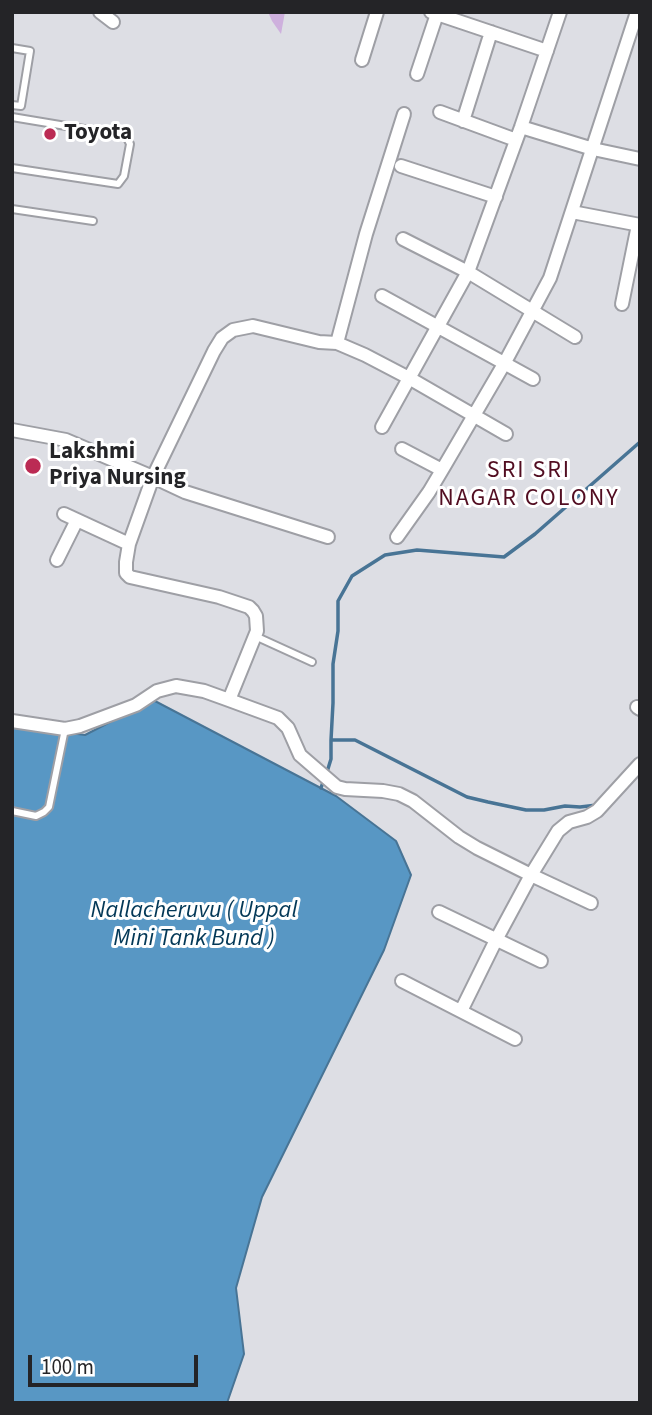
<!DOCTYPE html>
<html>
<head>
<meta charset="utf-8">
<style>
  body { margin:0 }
  #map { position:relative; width:652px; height:1415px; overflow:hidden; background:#dddee4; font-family:"Source Sans 3",sans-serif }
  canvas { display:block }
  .frame { position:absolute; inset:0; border:14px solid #242427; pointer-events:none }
  .scale { position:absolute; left:28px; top:1355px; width:170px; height:32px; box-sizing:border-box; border:4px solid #242427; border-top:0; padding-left:9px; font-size:21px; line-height:24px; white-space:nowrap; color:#242427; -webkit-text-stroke:5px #fff; paint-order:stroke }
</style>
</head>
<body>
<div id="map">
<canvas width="652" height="1415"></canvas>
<div class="frame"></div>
<div class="scale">100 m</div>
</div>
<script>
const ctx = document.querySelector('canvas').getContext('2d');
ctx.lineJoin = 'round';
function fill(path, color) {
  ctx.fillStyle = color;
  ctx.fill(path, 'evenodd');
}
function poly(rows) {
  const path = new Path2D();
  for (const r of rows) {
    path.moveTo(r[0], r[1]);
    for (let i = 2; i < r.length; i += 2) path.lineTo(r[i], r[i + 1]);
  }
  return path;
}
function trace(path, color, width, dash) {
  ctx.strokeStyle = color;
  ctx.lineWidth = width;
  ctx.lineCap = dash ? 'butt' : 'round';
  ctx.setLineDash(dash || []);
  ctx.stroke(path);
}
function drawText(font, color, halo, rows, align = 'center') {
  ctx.font = font + ' "Source Sans 3",sans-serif';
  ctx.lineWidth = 6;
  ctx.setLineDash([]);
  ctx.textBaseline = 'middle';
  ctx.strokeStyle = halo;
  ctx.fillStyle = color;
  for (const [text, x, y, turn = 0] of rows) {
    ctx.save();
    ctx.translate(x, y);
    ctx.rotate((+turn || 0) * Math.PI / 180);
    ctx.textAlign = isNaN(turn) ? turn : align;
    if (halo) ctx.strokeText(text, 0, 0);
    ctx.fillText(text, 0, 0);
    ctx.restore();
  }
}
fill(poly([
  [268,12,285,12,281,34,272,21]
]), '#ceb0dd');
const water = poly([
  [153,700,336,796,396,841,411,875,384,950,262,1197,236,1288,244,1354,227,1403,12,1403,12,717,32,728,85,735,153,700]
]);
fill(water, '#5897c4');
trace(water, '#487495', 2);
trace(poly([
  [331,740,333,703,333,664,338,631,338,601,352,576,385,555,417,550,504,557,535,534,640,442],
  [327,772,331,759,331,740,355,740,467,797,488,802,526,810,544,810,565,806,580,807,597,805],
  [321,788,324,779]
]), '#487495', 3.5);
const lane = poly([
  [12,48,30,51,21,106,12,105],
  [12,117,126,136,130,144,124,176,118,184,12,168],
  [12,209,93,221],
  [255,636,312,662],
  [12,811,36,816,44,812,49,807,65,729]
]);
const street = poly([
  [100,12,113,22],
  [431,12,547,51],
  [362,60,377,12],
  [417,74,437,14],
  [440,112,516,140],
  [463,121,491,32],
  [521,127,593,149,640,159],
  [401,166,496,197],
  [572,212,640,225],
  [403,239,468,272,575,337],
  [382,296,533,379],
  [622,304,638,225],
  [337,343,366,234,404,114],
  [382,427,468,272,521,127,560,12],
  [12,430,66,440,153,477,185,492,328,537],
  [506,434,409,378,365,355,337,343,319,342,253,326,233,330,222,338,214,351,153,477,129,544,126,562,126,573,130,577,219,597,249,607,253,611,256,616,257,631,229,700,278,718,288,728,300,755,337,787,345,789,383,791,399,794,413,801,459,837,477,848,531,875,591,903],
  [402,449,442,470],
  [64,514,129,544],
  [397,537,429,492,445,465,504,364,550,278,637,12],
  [57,560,77,520],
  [637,707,640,709],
  [12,721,65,729,80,726,136,705,157,691,176,686,204,691,229,700],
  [439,912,541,961],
  [402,981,515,1039],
  [461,1011,496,940,531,875,558,831,569,822,587,817,597,811,640,764]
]);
trace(lane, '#9e9fa5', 10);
trace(street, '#9e9fa5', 16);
trace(lane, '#fff', 6);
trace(street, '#fff', 12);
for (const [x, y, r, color] of [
  [50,134,7,"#bb2b54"],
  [33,466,9,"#bb2b54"]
]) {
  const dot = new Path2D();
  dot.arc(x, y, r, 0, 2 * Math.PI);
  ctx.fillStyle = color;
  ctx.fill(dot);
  trace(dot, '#fff', 2.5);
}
drawText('bold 23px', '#242427', '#fff', [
  ["Toyota",64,134],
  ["Lakshmi",49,453],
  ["Priya Nursing",49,479]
], 'left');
ctx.letterSpacing = '2px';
drawText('24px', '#520d21', '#fff', [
  ["SRI SRI",529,472],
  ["NAGAR COLONY",529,500]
]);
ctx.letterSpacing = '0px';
drawText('italic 24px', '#033857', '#fff', [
  ["Nallacheruvu ( Uppal",194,912],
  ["Mini Tank Bund )",194,940]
]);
</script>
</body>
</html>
